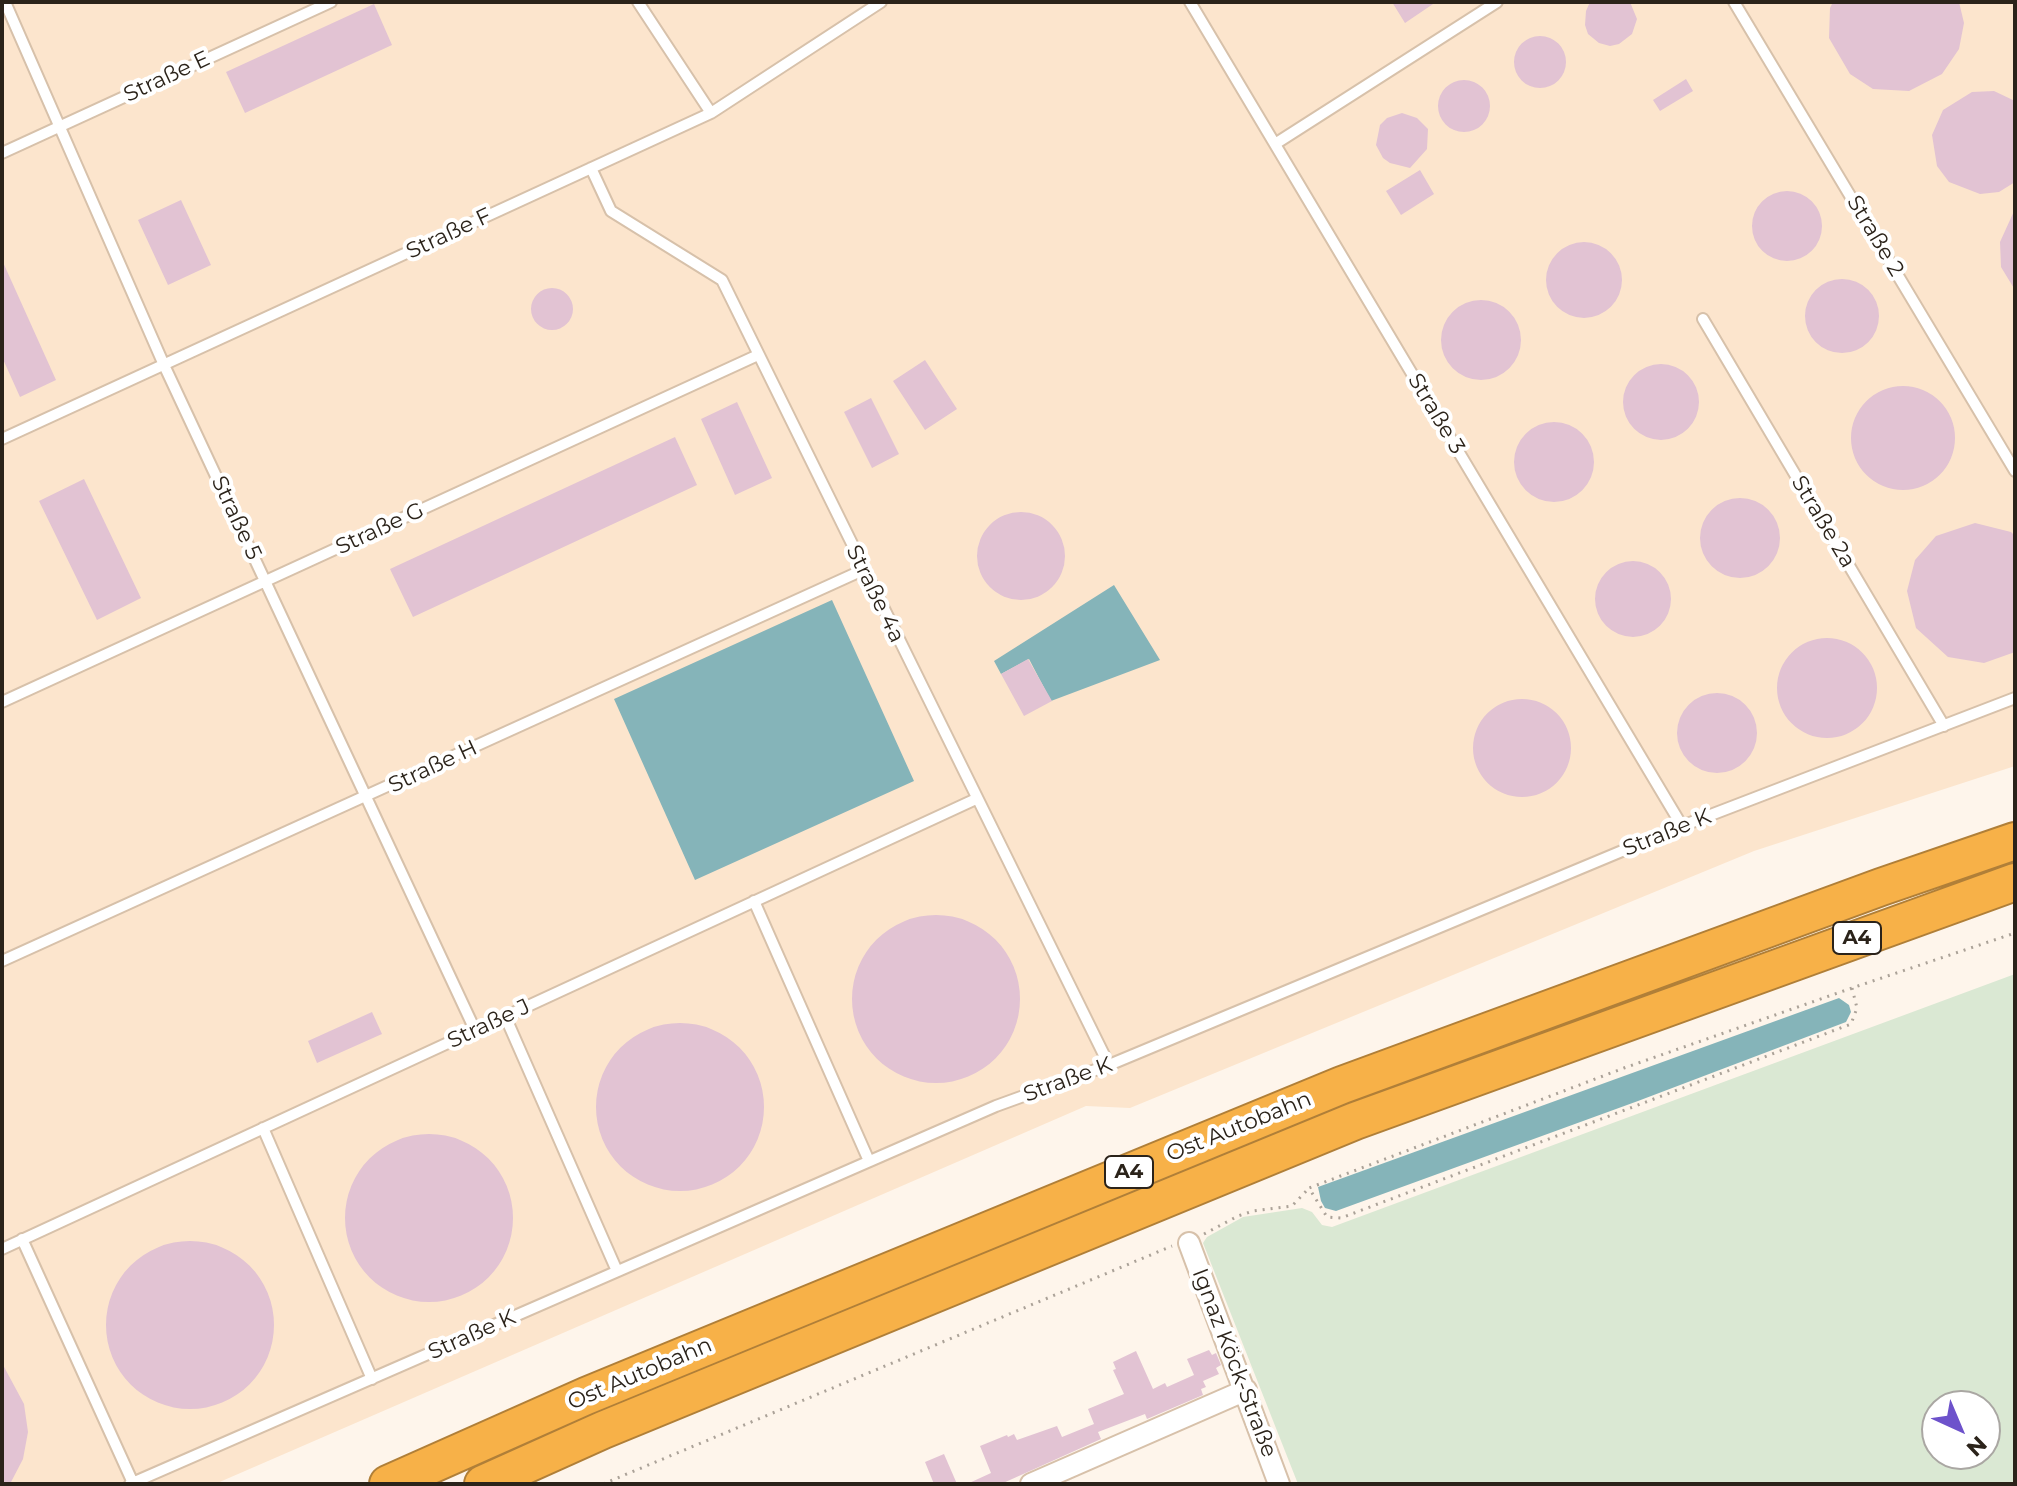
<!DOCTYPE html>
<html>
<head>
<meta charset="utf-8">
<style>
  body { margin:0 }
  #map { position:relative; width:2017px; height:1486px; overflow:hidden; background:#fef5eb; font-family:Montserrat,sans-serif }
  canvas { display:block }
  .frame { position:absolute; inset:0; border:4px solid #2b231a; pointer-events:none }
  .north { position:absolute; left:1921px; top:1390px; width:80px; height:80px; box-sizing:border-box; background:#fff; border:2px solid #aaa7a3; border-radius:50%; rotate:136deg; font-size:22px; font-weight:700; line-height:32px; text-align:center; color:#2b231a }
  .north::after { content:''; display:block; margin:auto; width:28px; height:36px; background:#6d52cb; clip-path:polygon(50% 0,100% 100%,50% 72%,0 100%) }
</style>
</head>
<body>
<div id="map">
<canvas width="2017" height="1486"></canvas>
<div class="frame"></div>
<div class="north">N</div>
</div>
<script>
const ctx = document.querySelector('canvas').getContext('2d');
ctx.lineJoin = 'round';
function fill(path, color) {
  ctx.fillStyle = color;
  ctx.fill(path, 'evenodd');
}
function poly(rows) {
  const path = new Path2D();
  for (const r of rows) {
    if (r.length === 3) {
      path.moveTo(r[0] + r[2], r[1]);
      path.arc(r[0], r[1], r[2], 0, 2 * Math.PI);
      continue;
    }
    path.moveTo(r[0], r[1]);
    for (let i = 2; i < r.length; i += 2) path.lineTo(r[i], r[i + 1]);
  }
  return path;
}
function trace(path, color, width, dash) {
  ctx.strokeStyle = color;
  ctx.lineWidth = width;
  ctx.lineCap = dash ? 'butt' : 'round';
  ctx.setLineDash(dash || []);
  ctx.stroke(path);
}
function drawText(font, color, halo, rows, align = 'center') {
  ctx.font = font + ' Montserrat,sans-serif';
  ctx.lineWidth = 8;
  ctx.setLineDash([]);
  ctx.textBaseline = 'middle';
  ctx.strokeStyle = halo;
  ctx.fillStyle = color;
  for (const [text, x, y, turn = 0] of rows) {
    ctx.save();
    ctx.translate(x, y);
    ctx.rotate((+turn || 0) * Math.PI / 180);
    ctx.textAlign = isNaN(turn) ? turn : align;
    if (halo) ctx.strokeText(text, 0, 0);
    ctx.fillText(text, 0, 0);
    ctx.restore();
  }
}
fill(poly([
  [2,2,2015,2,2015,766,1754,851,1130,1108,1086,1106,215,1484,2,1484]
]), '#fce5cd');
fill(poly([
  [2015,974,2015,1484,1298,1484,1203,1243,1207,1237,1243,1217,1302,1208,1312,1212,1322,1225,1332,1227],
  [1937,1406,1985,1406,1985,1454,1937,1454]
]), '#dae8d3');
fill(poly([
  [1114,585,1160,660,1051,701,1029,659,1001,674,994,661],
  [832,600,914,781,695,880,614,699],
  [1839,998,1849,1005,1851,1012,1846,1022,1638,1101,1336,1211,1325,1208,1321,1201,1318,1187]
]), '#85b4b9');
fill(poly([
  [1392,2,1436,2,1405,23],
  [1590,2,1630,2,1637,19,1632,34,1619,44,1610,46,1599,43,1588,34,1585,25,1586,11],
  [1833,2,1959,2,1964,23,1959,49,1942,74,1909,91,1873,89,1850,74,1829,38,1830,8],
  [374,4,392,45,245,113,226,72],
  [1540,62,26],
  [1686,79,1693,91,1660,111,1653,100],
  [1464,106,26],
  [1994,91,2015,101,2015,182,1999,192,1980,194,1949,182,1937,166,1932,135,1943,110,1972,92],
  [1402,113,1417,118,1428,129,1427,149,1410,168,1390,163,1383,158,1376,145,1380,125,1387,118],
  [1420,170,1434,194,1401,215,1386,191],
  [1787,226,35],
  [181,200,211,265,168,285,138,220],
  [2015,209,2015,290,2001,267,2000,242],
  [1584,280,38],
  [2,260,56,380,20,397,2,357],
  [1842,316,37],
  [552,309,21],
  [1481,340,40],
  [925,360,957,409,925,430,893,381],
  [1661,402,38],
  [1903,438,52],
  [871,398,899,454,872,468,844,412],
  [737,402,772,478,735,495,701,419],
  [1554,462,40],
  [675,437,697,485,413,617,390,569],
  [84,479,141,598,97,620,39,501],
  [1740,538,40],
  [1021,556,44],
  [1975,523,2011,532,2015,536,2015,652,1984,663,1948,657,1916,628,1907,591,1915,560,1936,536],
  [1633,599,38],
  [1827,688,50],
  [1028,659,1052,701,1024,716,1001,674],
  [1717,733,40],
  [1522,748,49],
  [936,999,84],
  [372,1012,382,1034,317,1063,308,1041],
  [680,1107,84],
  [429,1218,84],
  [190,1325,84],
  [1209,1350,1212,1355,1216,1353,1221,1365,1216,1368,1219,1374,1203,1381,1206,1387,1201,1389,1203,1395,1147,1419,1145,1414,1098,1432,1101,1439,1001,1484,967,1484,991,1473,980,1446,1007,1435,1008,1437,1014,1434,1017,1440,1057,1426,1062,1437,1094,1424,1088,1409,1124,1394,1113,1370,1116,1369,1113,1362,1136,1351,1153,1389,1165,1383,1167,1387,1194,1375,1187,1359],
  [2,1363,24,1404,28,1432,23,1459,10,1484,2,1484],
  [944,1454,957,1484,934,1484,925,1462]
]), '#e2c3d3');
const lane = poly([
  [5,2,164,365,475,1030],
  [638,2,711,113],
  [1190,2,1682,826],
  [1734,2,2015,471],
  [1275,144,1497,2],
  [2,153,331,2],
  [591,168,611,211,722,280,1109,1065],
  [1703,319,1944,726],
  [2,439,711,113,881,2],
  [2,702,758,355],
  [754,901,869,1161],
  [2,961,863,570],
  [505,1016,617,1271],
  [263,1128,372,1379],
  [22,1239,133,1483],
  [2,1249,976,799],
  [130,1484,996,1106,1109,1065,1682,826,2015,698]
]);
const street = poly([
  [1189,1243,1279,1484],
  [1031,1484,1246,1390]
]);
const highway = poly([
  [388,1484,586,1396,1342,1085,1881,887,2015,841],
  [483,1484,603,1430,1355,1121,2015,882]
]);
trace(lane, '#d7c1aa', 14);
trace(street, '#d7c1aa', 24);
trace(highway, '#b07f38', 40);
trace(poly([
  [1852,988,1857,1008,1851,1024,1341,1218,1327,1217,1309,1188,1624,1068,1852,988,2015,933],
  [1204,1234,1238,1216,1253,1211,1292,1206,1309,1188],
  [603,1484,1172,1246]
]), '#aba298', 3, [2, 6]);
trace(lane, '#fff', 10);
trace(street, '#fff', 20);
trace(highway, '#f7b148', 36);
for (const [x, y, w] of [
  [1857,938,48],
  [1129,1172,48]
]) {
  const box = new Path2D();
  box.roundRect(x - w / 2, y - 16, w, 32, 6);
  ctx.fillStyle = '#fff';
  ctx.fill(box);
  trace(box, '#2b231a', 2);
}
drawText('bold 20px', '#2b231a', null, [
  ["A4",1857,938],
  ["A4",1129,1172]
]);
drawText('22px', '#2b231a', '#fff', [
  ["Straße E",167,77,-25],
  ["Straße F",449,234,-25],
  ["Straße 2",1875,236,59],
  ["Straße 3",1436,414,59],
  ["Straße 5",236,518,65],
  ["Straße 2a",1823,522,59],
  ["Straße G",380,529,-25],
  ["Straße 4a",875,594,64],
  ["Straße H",433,767,-25],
  ["Straße K",1667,833,-22],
  ["Straße J",489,1024,-25],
  ["Straße K",1068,1080,-20],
  ["Ost Autobahn",1239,1127,-22],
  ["Straße K",472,1335,-24],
  ["Ignaz Köck-Straße",1234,1363,69],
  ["Ost Autobahn",640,1374,-23]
]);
</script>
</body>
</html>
